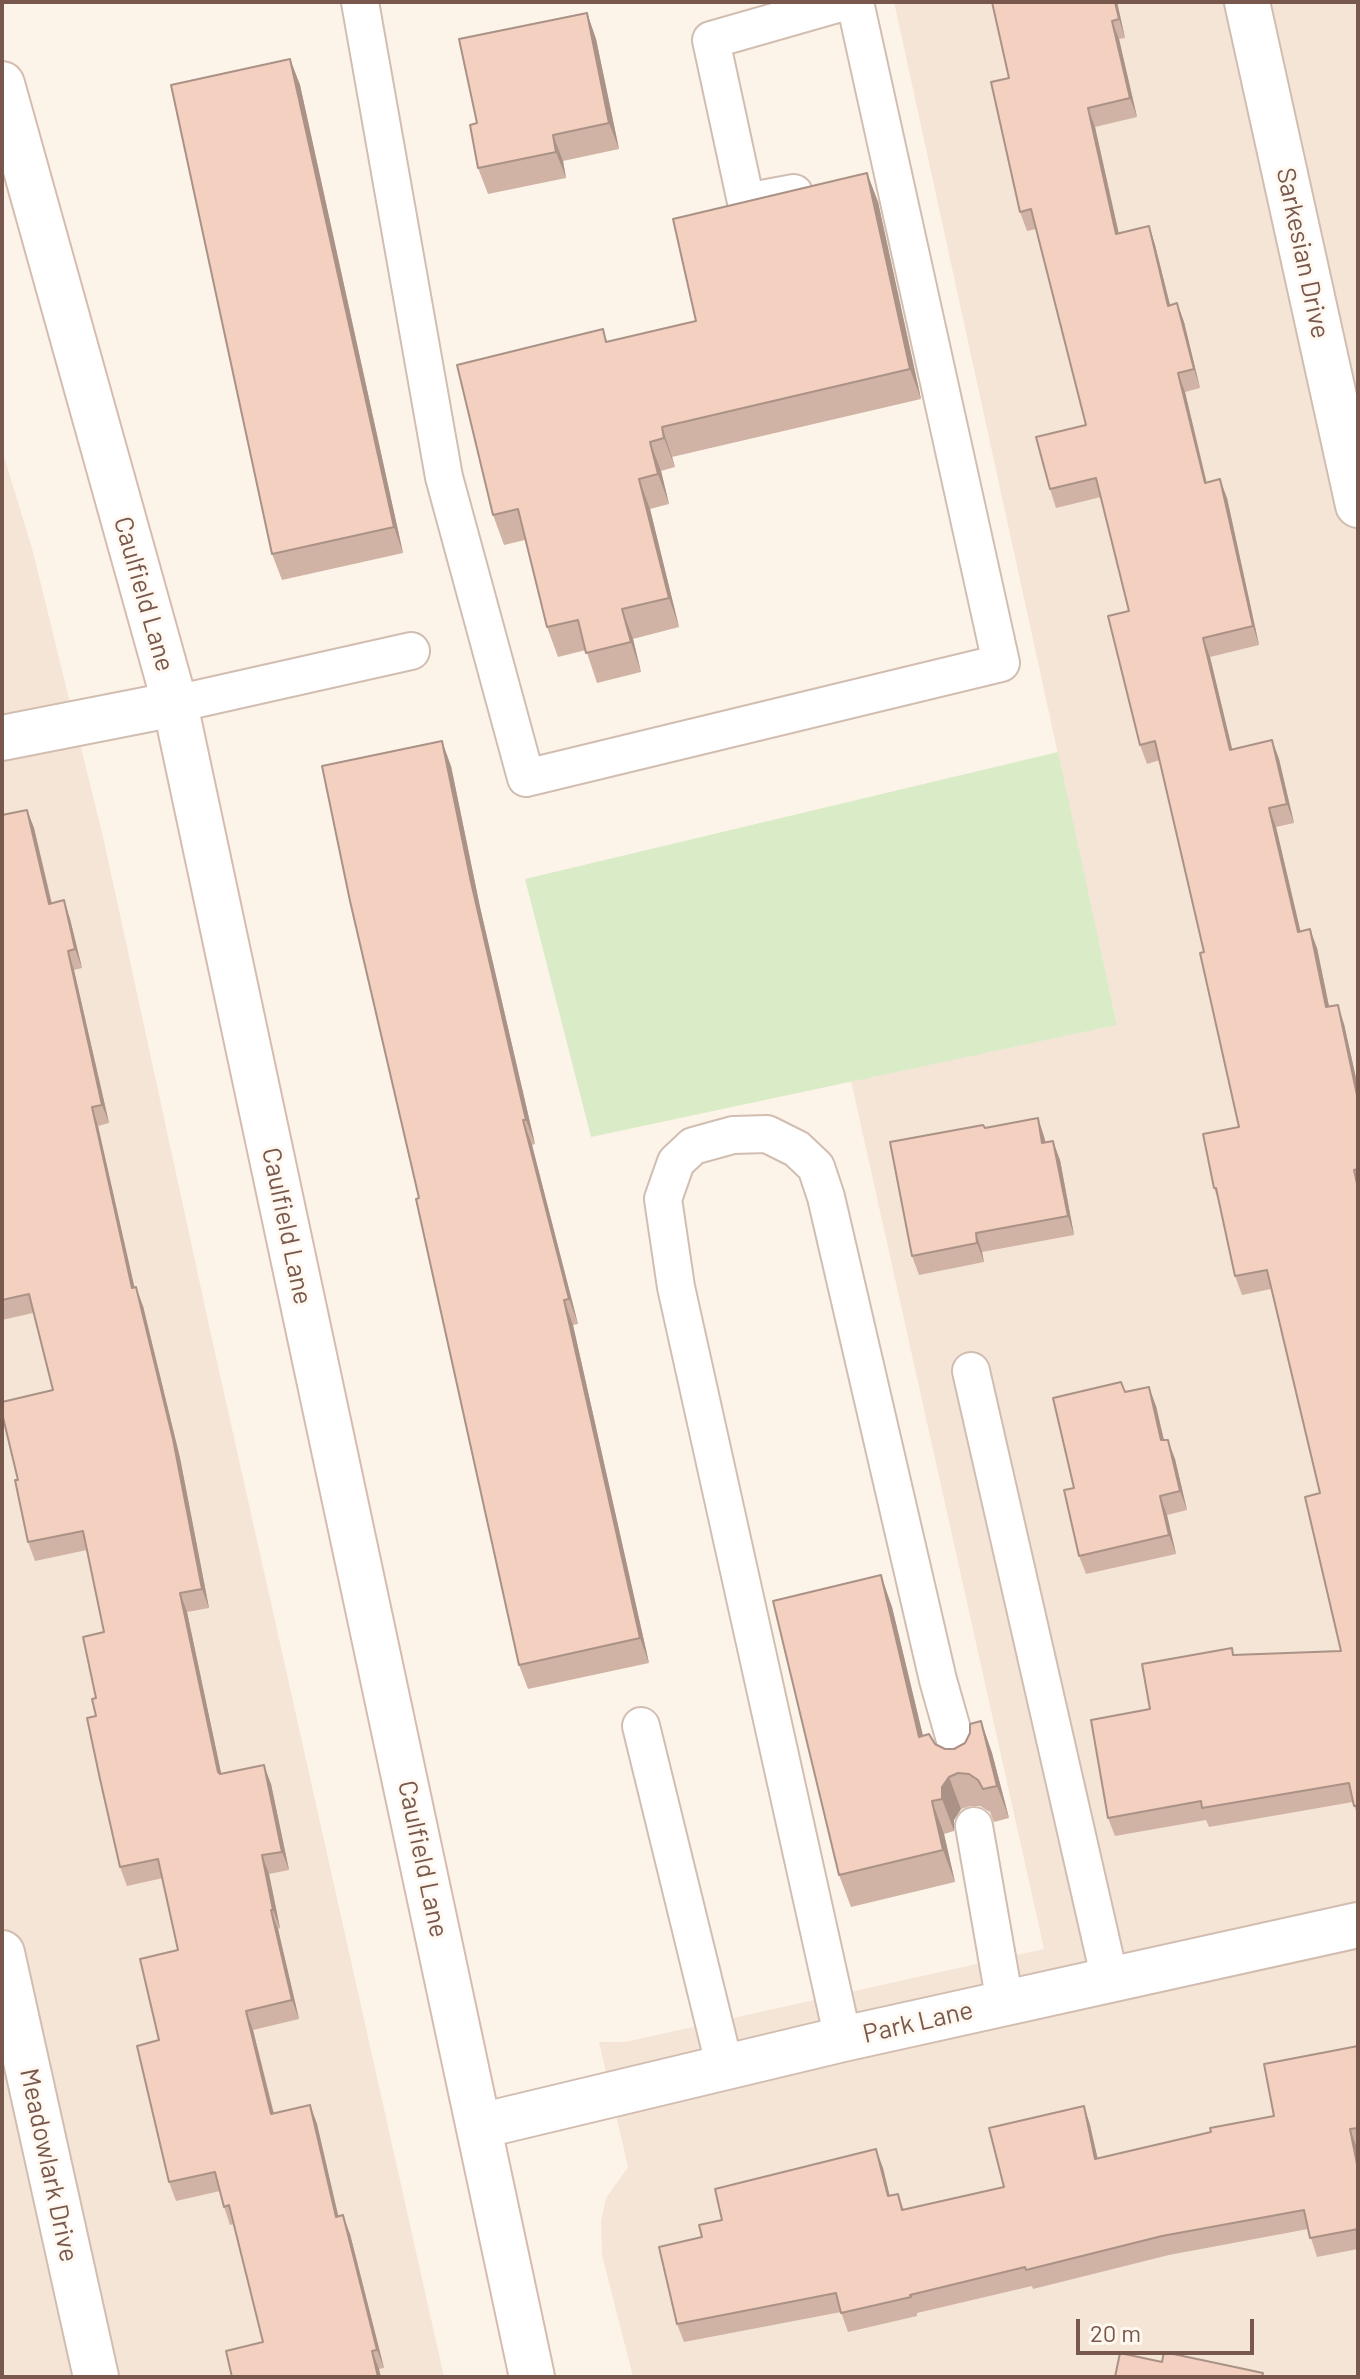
<!DOCTYPE html>
<html>
<head>
<meta charset="utf-8">
<style>
  body { margin:0 }
  #map { position:relative; width:1360px; height:2379px; overflow:hidden; background:#fdf4e9; font-family:Barlow,sans-serif }
  canvas { display:block }
  .frame { position:absolute; inset:0; border:4px solid #78584c; pointer-events:none }
  .scale { position:absolute; left:1076px; top:2319px; width:178px; height:36px; box-sizing:border-box; border:4px solid #78584c; border-top:0; padding-left:10px; font-size:24px; line-height:28px; white-space:nowrap; color:#78584c; -webkit-text-stroke:6px #fff8f0; paint-order:stroke }
</style>
</head>
<body>
<div id="map">
<canvas width="1360" height="2379"></canvas>
<div class="frame"></div>
<div class="scale">20 m</div>
</div>
<script>
const ctx = document.querySelector('canvas').getContext('2d');
ctx.lineJoin = 'round';
function fill(path, color) {
  ctx.fillStyle = color;
  ctx.fill(path, 'evenodd');
}
function poly(rows) {
  const path = new Path2D();
  for (const r of rows) {
    path.moveTo(r[0], r[1]);
    for (let i = 2; i < r.length; i += 2) path.lineTo(r[i], r[i + 1]);
  }
  return path;
}
function trace(path, color, width, dash) {
  ctx.strokeStyle = color;
  ctx.lineWidth = width;
  ctx.lineCap = dash ? 'butt' : 'round';
  ctx.setLineDash(dash || []);
  ctx.stroke(path);
}
function drawText(font, color, halo, rows, align = 'center') {
  ctx.font = font + ' Barlow,sans-serif';
  ctx.lineWidth = 6;
  ctx.setLineDash([]);
  ctx.textBaseline = 'middle';
  ctx.strokeStyle = halo;
  ctx.fillStyle = color;
  for (const [text, x, y, turn = 0] of rows) {
    ctx.save();
    ctx.translate(x, y);
    ctx.rotate((+turn || 0) * Math.PI / 180);
    ctx.textAlign = isNaN(turn) ? turn : align;
    if (halo) ctx.strokeText(text, 0, 0);
    ctx.fillText(text, 0, 0);
    ctx.restore();
  }
}
fill(poly([
  [894,2,1358,2,1358,2377,633,2377,602,2255,601,2221,606,2198,628,2167,599,2042,625,2042,1044,1949,851,1081,1117,1025],
  [2,450,32,548,104,841,210,1330,444,2377,2,2377]
]), '#f5e5d7');
fill(poly([
  [1058,752,1117,1025,591,1137,525,879]
]), '#d9ebc7');
const lane = poly([
  [360,2,444,477,526,778,1001,663,855,2],
  [794,193,746,202,711,40,844,2],
  [175,704,411,651],
  [971,1371,1110,1980],
  [641,1726,725,2068],
  [974,1826,1005,2003],
  [843,2039,676,1287,663,1199,676,1162,693,1146,733,1135,767,1134,797,1149,816,1167,826,1197,938,1680,961,1761]
]);
const street = poly([
  [1247,2,1358,505],
  [2,738,175,704],
  [2,1953,96,2377],
  [480,2126,843,2039,1358,1925]
]);
const secondary = poly([
  [2,84,175,704,532,2377]
]);
trace(lane, '#d2bdb1', 40);
trace(street, '#d2bdb1', 48);
trace(secondary, '#d5bcae', 48);
trace(lane, '#fff', 36);
trace(street, '#fff', 44);
trace(secondary, '#fff', 44);
fill(poly([
  [992,2,1117,2,1125,38,1119,39,1137,117,1095,127,1119,234,1149,226,1155,245,1170,305,1177,303,1184,322,1200,388,1185,392,1207,483,1227,498,1259,645,1210,657,1232,750,1272,740,1279,759,1294,823,1276,827,1300,931,1317,948,1329,1006,1344,1024,1358,1087,1358,1817,1353,1802,1209,1827,1206,1820,1115,1836,1108,1818,1150,1709,1234,1655,1341,1651,1320,1493,1271,1289,1242,1295,1235,1276,1220,1205,1214,1188,1239,1127,1204,952,1160,760,1147,764,1140,745,1129,611,1101,497,1056,508,1050,489,1086,425,1036,229,1027,231,1020,212,1009,78],
  [587,13,596,39,619,149,563,161,566,178,488,194,478,168,477,123],
  [290,59,300,85,403,553,282,580,272,554],
  [867,173,878,202,921,399,672,457,675,467,661,471,669,504,650,509,679,627,633,639,641,672,597,683,586,650,558,657,547,627,525,540,504,545,493,515,603,329,607,342,696,321],
  [451,766,480,907,535,1144,532,1145,578,1324,573,1325,649,1663,528,1689,519,1665],
  [27,810,34,828,52,903,64,900,70,919,82,968,74,970,109,1123,98,1126,134,1288,143,1306,180,1458,209,1608,187,1612,221,1774,271,1784,289,1870,269,1874,280,1928,278,1929,299,2019,253,2030,274,2113,310,2105,317,2124,338,2217,350,2234,384,2368,379,2369,263,2342,234,2224,230,2225,224,2207,220,2191,176,2201,169,2182,159,2040,178,1950,163,1878,127,1886,120,1867,96,1716,96,1698,104,1632,87,1550,35,1561,28,1542,18,1480,53,1390,33,1313,2,1320,2,815],
  [1038,1118,1046,1142,1060,1160,1074,1235,982,1252,984,1262,919,1275,912,1256,985,1128],
  [1125,1392,1156,1406,1164,1440,1175,1459,1187,1510,1167,1515,1176,1554,1086,1574,1079,1556,1074,1488],
  [892,1607,923,1736,945,1749,954,1749,965,1743,981,1721,992,1753,1009,1818,994,1822,990,1812,980,1806,970,1806,961,1809,954,1820,954,1831,944,1834,955,1882,851,1907,839,1875],
  [1358,2046,1358,2249,1317,2257,1308,2229,1169,2255,1033,2289,1032,2286,917,2313,917,2316,848,2332,841,2312,684,2342,677,2324,702,2237,722,2220,883,2168,890,2196,898,2194,904,2210,1004,2187,1084,2106,1090,2125,1097,2158,1211,2132,1274,2116]
]), '#d1b3a5');
fill(poly([
  [1115,2,1117,2,1125,38,1119,19],
  [587,13,596,39,619,149,609,123],
  [1112,21,1119,39,1137,117,1130,98],
  [290,59,300,85,403,553,394,527],
  [1088,108,1095,127,1123,253,1116,234],
  [553,135,563,161,566,178,556,152],
  [867,173,878,202,921,399,910,369],
  [1149,226,1155,245,1175,325,1168,306],
  [1177,303,1184,322,1200,388,1194,369],
  [1178,373,1185,392,1211,502,1205,483],
  [662,427,672,457,675,467,664,438],
  [650,442,661,471,669,504,658,474],
  [639,479,650,509,679,627,669,598],
  [1220,479,1227,498,1259,645,1253,626],
  [622,609,633,639,641,672,631,642],
  [1203,638,1210,657,1237,769,1230,750],
  [1272,740,1279,759,1294,823,1287,804],
  [442,741,451,766,480,907,535,1144,526,1120,471,882],
  [1269,808,1276,827,1305,950,1298,932],
  [27,810,34,828,56,923,49,904],
  [64,900,70,919,82,968,75,949],
  [1310,929,1317,948,1333,1026,1326,1007],
  [68,951,74,970,109,1123,102,1105],
  [1338,1005,1344,1024,1358,1087,1358,1100],
  [92,1107,98,1126,139,1307,132,1288],
  [1038,1118,1044,1137,1049,1161,1042,1143],
  [523,1120,532,1145,578,1324,569,1299],
  [1053,1141,1060,1160,1074,1235,1068,1216],
  [976,1233,982,1252,984,1262,977,1243],
  [136,1287,143,1306,180,1458,209,1608,202,1589],
  [564,1300,573,1325,649,1663,640,1638],
  [1149,1387,1156,1406,1168,1458,1161,1440],
  [1168,1440,1175,1459,1187,1510,1180,1491],
  [1160,1496,1167,1515,1176,1554,1169,1535],
  [881,1575,892,1607,931,1769,919,1737],
  [180,1593,187,1612,225,1791,218,1772],
  [981,1721,992,1753,1009,1818,997,1786],
  [264,1765,271,1784,289,1870,282,1852],
  [949,1777,961,1809,954,1820,954,1831,942,1799,942,1787],
  [932,1801,944,1834,955,1882,943,1850],
  [262,1855,269,1874,280,1928,273,1910],
  [271,1910,278,1929,299,2019,292,2000],
  [246,2011,253,2030,278,2132,271,2114],
  [310,2105,317,2124,343,2236,336,2217],
  [1084,2106,1090,2125,1102,2177,1095,2159],
  [1350,2129,1357,2148,1358,2169],
  [876,2149,883,2168,894,2215,888,2196],
  [343,2215,350,2234,384,2368,377,2350],
  [372,2351,379,2369,381,2377,378,2377]
]), '#aa9286');
const building = poly([
  [992,2,1115,2,1119,19,1112,21,1130,98,1088,108,1116,234,1149,226,1168,306,1177,303,1194,369,1178,373,1205,483,1220,479,1253,626,1203,638,1230,750,1272,740,1287,804,1269,808,1298,932,1310,929,1326,1007,1338,1005,1358,1100,1358,1169,1354,1170,1358,1188,1358,1805,1354,1806,1349,1783,1202,1808,1201,1801,1108,1818,1091,1720,1150,1709,1142,1664,1232,1648,1233,1655,1341,1651,1305,1497,1320,1493,1267,1270,1235,1276,1216,1188,1214,1188,1203,1134,1239,1127,1200,953,1204,952,1155,741,1140,745,1108,616,1129,611,1096,478,1050,489,1036,437,1086,425,1031,209,1020,212,991,82,1009,78,992,2],
  [587,13,609,123,553,135,556,152,478,168,470,125,477,123,459,39,587,13],
  [290,59,394,527,272,554,171,85,290,59],
  [867,173,910,369,662,427,664,438,650,442,658,474,639,479,669,598,622,609,631,642,586,653,578,620,547,627,518,509,493,515,457,365,603,329,606,342,696,321,673,219,867,173],
  [442,741,471,882,526,1120,523,1120,569,1299,564,1300,640,1638,519,1665,416,1199,419,1198,350,901,322,766,442,741],
  [27,810,49,904,64,900,75,949,68,951,102,1105,92,1107,132,1288,136,1287,173,1439,202,1589,180,1593,218,1772,220,1774,264,1765,282,1852,262,1855,273,1910,271,1910,292,2000,246,2011,271,2114,310,2105,336,2217,343,2215,377,2350,372,2351,378,2377,232,2377,226,2351,263,2342,229,2205,224,2207,215,2172,169,2182,137,2046,159,2040,140,1959,178,1950,158,1859,120,1867,100,1779,87,1718,96,1716,92,1699,96,1698,83,1637,104,1632,83,1531,28,1542,15,1480,18,1480,2,1413,2,1402,53,1390,29,1294,2,1300,2,815,27,810],
  [1038,1118,1042,1143,1053,1141,1068,1216,976,1233,977,1243,912,1256,890,1142,983,1125,985,1128,1038,1118],
  [1121,1382,1125,1392,1149,1387,1161,1440,1168,1440,1180,1491,1160,1496,1169,1535,1079,1556,1064,1490,1074,1488,1053,1398,1121,1382],
  [881,1575,919,1737,929,1734,935,1744,945,1749,954,1749,965,1743,970,1733,970,1724,981,1721,997,1786,983,1789,978,1780,969,1774,958,1773,949,1777,942,1787,942,1799,932,1801,943,1850,839,1875,773,1601,881,1575],
  [1358,2046,1358,2128,1350,2129,1358,2169,1358,2229,1310,2238,1304,2210,1162,2236,1026,2270,1025,2267,910,2295,911,2297,841,2313,836,2293,677,2324,659,2247,702,2237,699,2225,722,2220,715,2189,876,2149,888,2196,898,2194,902,2210,1004,2187,989,2128,1084,2106,1095,2159,1211,2132,1210,2128,1274,2116,1264,2064,1358,2046],
  [1164,2352,1263,2373,1262,2377,1115,2377,1120,2353,1162,2362,1164,2352]
]);
fill(building, '#f3d0c0');
trace(building, '#aa9286', 2);
drawText('26px', '#78584c', '#fff8f0', [
  ["Sarkesian Drive",1303,253,78],
  ["Caulfield Lane",144,594,74],
  ["Caulfield Lane",287,1226,78],
  ["Caulfield Lane",423,1859,78],
  ["Park Lane",918,2022,-13],
  ["Meadowlark Drive",49,2165,78]
]);
</script>
</body>
</html>
